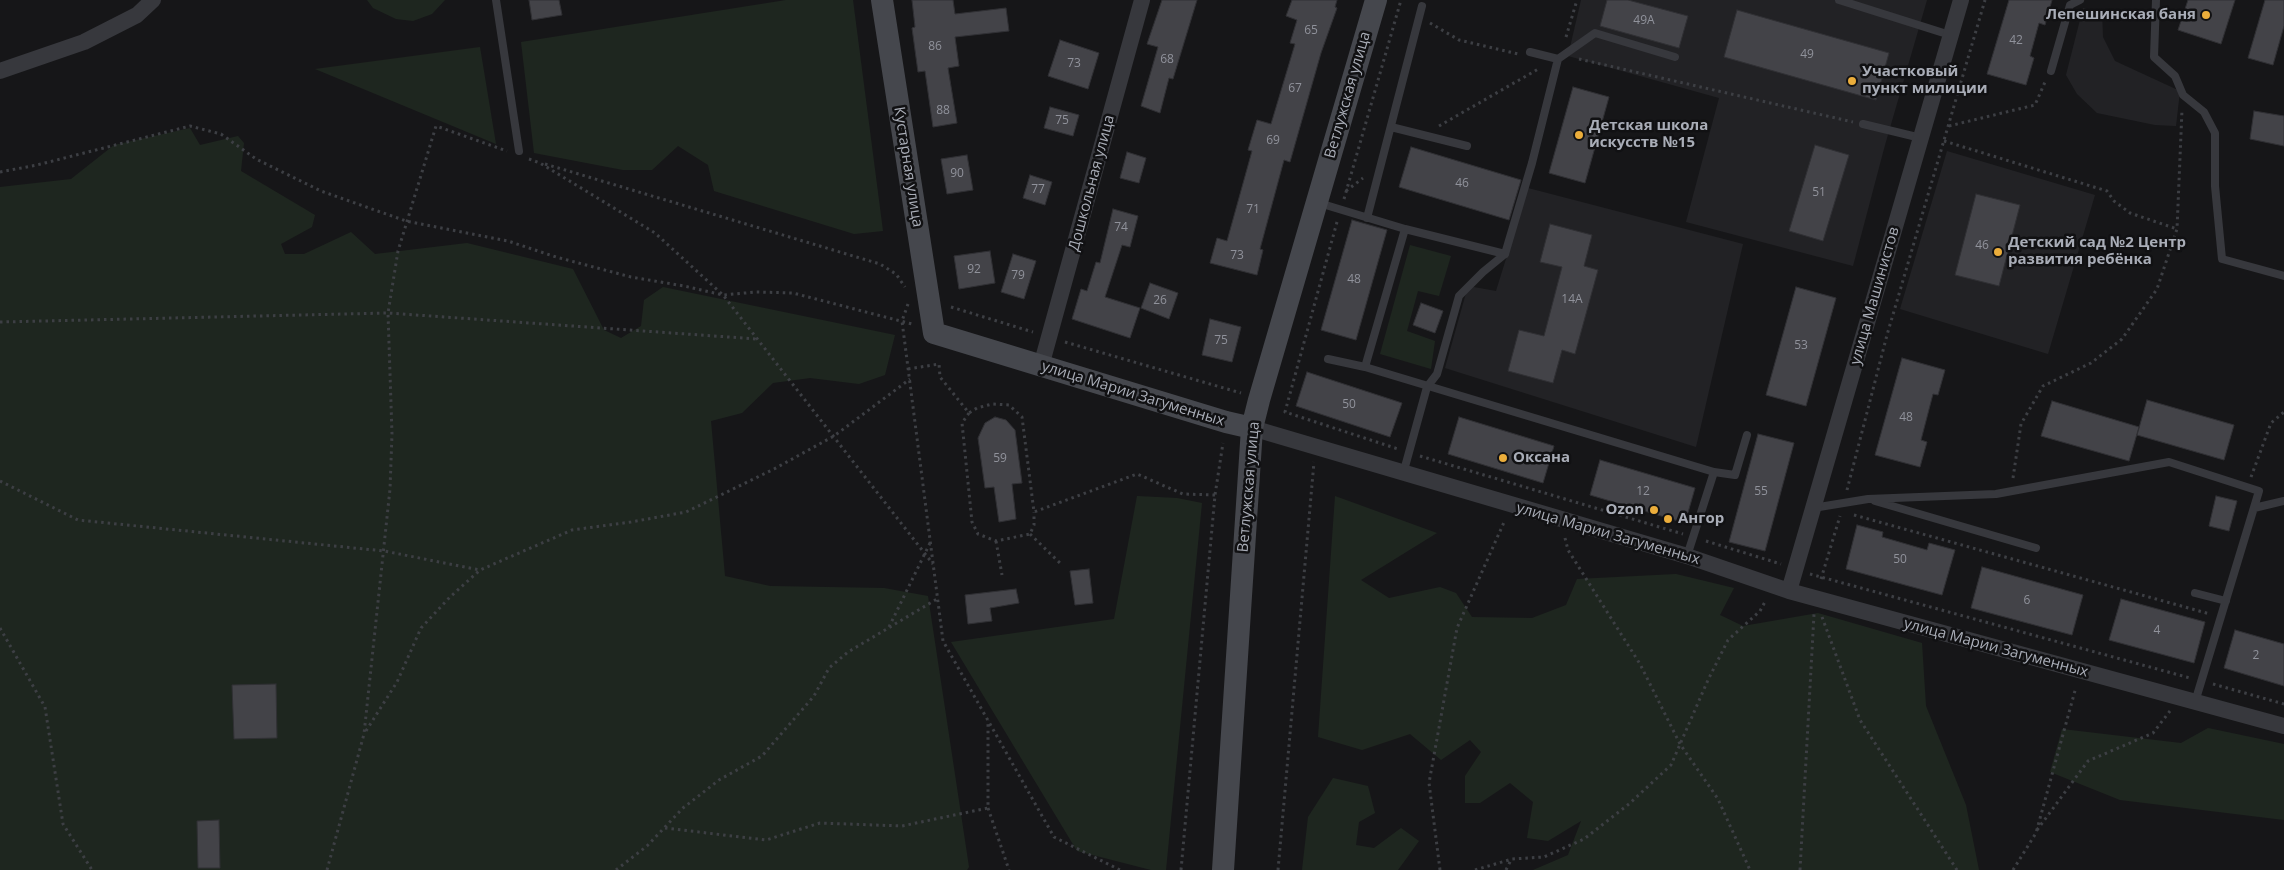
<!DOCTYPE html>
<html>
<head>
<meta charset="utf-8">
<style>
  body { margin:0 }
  canvas { display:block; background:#161618 }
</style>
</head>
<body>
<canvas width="2284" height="870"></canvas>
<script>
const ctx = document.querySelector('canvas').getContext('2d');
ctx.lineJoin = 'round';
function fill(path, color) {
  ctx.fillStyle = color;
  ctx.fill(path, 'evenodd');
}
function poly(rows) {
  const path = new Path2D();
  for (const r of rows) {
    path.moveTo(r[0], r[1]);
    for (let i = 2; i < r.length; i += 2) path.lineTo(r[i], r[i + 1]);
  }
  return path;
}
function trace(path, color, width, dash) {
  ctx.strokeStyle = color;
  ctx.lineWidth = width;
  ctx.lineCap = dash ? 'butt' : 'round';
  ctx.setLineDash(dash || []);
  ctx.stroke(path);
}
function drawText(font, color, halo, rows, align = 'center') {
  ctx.font = font + ' "Open Sans",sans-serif';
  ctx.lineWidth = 5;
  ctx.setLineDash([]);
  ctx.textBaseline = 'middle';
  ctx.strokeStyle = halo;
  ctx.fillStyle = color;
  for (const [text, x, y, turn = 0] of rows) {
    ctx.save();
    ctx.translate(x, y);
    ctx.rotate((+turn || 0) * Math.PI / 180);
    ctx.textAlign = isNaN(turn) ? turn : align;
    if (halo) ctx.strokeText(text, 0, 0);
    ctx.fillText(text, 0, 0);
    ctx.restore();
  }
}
fill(poly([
  [1581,0,1927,0,1885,145,1853,266,1686,222,1719,98,1568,56],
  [2083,8,2102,12,2103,37,2115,61,2180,91,2176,126,2155,125,2097,113,2077,94,2066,75],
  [1947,151,2095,195,2048,354,1900,309],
  [1528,188,1743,244,1696,447,1445,368,1468,286,1496,291]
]), '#222225');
fill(poly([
  [367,0,445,0,432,14,413,21,396,19,373,8],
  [786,0,853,0,883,231,854,234,714,191,708,165,678,146,652,170,623,170,534,153,521,42],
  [480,47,496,144,315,69],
  [190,128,200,145,238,136,244,143,241,171,315,215,312,227,281,244,285,254,304,254,351,232,375,254,467,243,573,269,604,330,621,338,641,326,644,300,663,287,895,335,885,375,859,384,810,378,773,383,742,413,711,421,725,576,770,586,884,588,928,596,969,867,967,870,0,870,0,187,71,179,114,145],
  [1410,245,1451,256,1439,296,1418,291,1407,331,1435,341,1431,369,1380,354],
  [1137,496,1177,498,1202,503,1166,870,1151,870,1077,851,951,642,1114,619],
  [1335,496,1437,533,1361,580,1389,598,1440,587,1456,593,1472,617,1532,618,1566,605,1577,579,1676,574,1734,588,1720,615,1743,626,1818,613,1922,643,1926,706,1966,805,1979,870,1533,870,1568,855,1581,821,1548,841,1527,838,1533,802,1510,783,1480,803,1465,803,1465,776,1481,752,1470,740,1441,760,1410,734,1362,750,1318,737],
  [2208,728,2284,744,2284,820,2120,800,2050,772,2062,729,2181,743],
  [1333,778,1368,786,1375,813,1359,822,1356,845,1374,848,1401,828,1419,841,1398,870,1302,870,1308,817]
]), '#1e261f');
const building = poly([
  [529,0,559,0,562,15,532,20,529,0],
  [912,0,953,0,955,14,1006,8,1009,31,955,37,959,66,948,68,957,123,933,127,925,71,918,72,912,28,915,27,912,0],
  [1162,0,1197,0,1173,79,1169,78,1160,113,1141,106,1158,47,1147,44,1162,0],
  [1292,0,1337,0,1335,7,1337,8,1321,53,1290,162,1284,160,1260,249,1263,250,1257,275,1210,263,1217,238,1227,241,1252,151,1248,150,1257,120,1271,124,1295,44,1290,43,1297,20,1286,16,1292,0],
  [1607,0,1628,0,1688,16,1679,48,1600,26,1607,0],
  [2009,0,2052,0,2045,25,2039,23,2030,56,2034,58,2026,85,1987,74,2009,0],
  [2188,0,2235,0,2221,44,2178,30,2188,0],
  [2265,0,2284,0,2284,26,2273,65,2248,58,2265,0],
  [1737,10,1889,53,1876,100,1724,57,1737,10],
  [1060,40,1099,53,1088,89,1048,76,1060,40],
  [1573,87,1609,97,1585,183,1549,173,1573,87],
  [1050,107,1079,115,1073,136,1044,128,1050,107],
  [2254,111,2284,116,2284,146,2250,139,2254,111],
  [1815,145,1849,155,1823,241,1789,231,1815,145],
  [1411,147,1521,180,1509,220,1399,187,1411,147],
  [1127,152,1146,158,1139,183,1120,178,1127,152],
  [967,155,973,190,947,194,941,159,967,155],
  [1030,175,1052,182,1045,205,1023,198,1030,175],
  [1976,194,2020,205,1999,286,1955,275,1976,194],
  [1113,209,1138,216,1130,247,1122,245,1105,297,1140,308,1130,338,1072,319,1081,289,1087,291,1096,262,1100,263,1113,209],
  [1352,220,1387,230,1356,340,1321,330,1352,220],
  [1550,224,1592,235,1584,266,1598,270,1575,354,1562,350,1553,383,1508,371,1519,330,1544,336,1562,267,1540,262,1550,224],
  [990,251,995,283,959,289,954,256,990,251],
  [1013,254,1036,261,1024,299,1001,292,1013,254],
  [1150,283,1178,293,1169,319,1141,308,1150,283],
  [1796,287,1836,298,1806,406,1766,395,1796,287],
  [1421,303,1443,311,1435,333,1413,325,1421,303],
  [1210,319,1241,327,1232,362,1202,355,1210,319],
  [1902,358,1945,370,1938,395,1933,394,1921,440,1927,442,1920,467,1875,455,1902,358],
  [1307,372,1402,403,1390,437,1296,406,1307,372],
  [2147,400,2234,425,2224,460,2137,435,2147,400],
  [2052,401,2139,427,2129,461,2041,436,2052,401],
  [995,417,1006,420,1015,430,1022,483,1012,484,1016,519,999,522,994,487,985,488,978,438,985,423,995,417],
  [1459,417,1554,446,1543,483,1448,454,1459,417],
  [1758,434,1794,443,1765,551,1729,542,1758,434],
  [1600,460,1695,488,1685,523,1590,495,1600,460],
  [2216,496,2237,501,2229,531,2209,526,2216,496],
  [1857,525,1883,532,1882,537,1927,550,1929,543,1955,550,1942,595,1846,569,1857,525],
  [1982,567,2083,595,2072,635,1971,608,1982,567],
  [1089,569,1093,603,1075,605,1070,571,1089,569],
  [1016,589,1019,603,990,608,992,621,968,624,965,595,1016,589],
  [2121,599,2205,622,2194,663,2109,640,2121,599],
  [2235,630,2284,644,2284,686,2224,668,2235,630],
  [276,684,277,738,234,739,232,685,276,684],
  [219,820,220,868,198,868,197,821,219,820]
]);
fill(building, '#434348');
trace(building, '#303034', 1);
trace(poly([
  [1430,23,1459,40,1518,54],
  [1566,37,1577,0],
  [1579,59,1853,122],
  [1439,126,1540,68],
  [1949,126,2035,105,2045,82],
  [1944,141,2107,191,2114,201,2130,213,2177,229],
  [529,159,540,163,655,233,723,295,933,564],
  [545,164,880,264,896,274,905,287],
  [0,172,37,165,190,126,221,134,256,159,321,191,406,221,508,241,556,257,631,277,684,286,723,295,756,292,793,293,912,324],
  [1346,191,1363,178],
  [1344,199,1401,0],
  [1337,222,1285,412,1398,449],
  [908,304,902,321,943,641,1054,837,1120,870],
  [951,307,1033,332],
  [0,322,388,313,757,339],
  [1065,342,1241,393],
  [908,369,939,364,940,377,969,413,977,408,992,404,1009,405,1022,417,1034,512,1137,474,1183,494,1215,495],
  [969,413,962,423,972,522,978,534,996,541,1030,534,1034,525,1034,512],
  [1420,456,1683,534],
  [2251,477,2271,423,2284,412],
  [2013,478,2021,424,2043,386,2091,363,2122,339,2157,289,2177,229,2182,110],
  [0,481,78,520,384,551,480,570],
  [1847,490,1887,335,1985,0],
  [1854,515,2210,614],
  [1030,534,1061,564],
  [1565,538,1568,550,1640,664,1680,744,1718,799,1750,870],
  [996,541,1002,575],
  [1706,541,1781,564],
  [1810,574,2190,678],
  [1821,579,1840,516],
  [1822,617,1860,720,1957,870],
  [889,627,930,543],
  [0,628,45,707,63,824,92,870],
  [2213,684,2284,704],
  [366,731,397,682,421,628,450,597,480,570,572,530,631,522,686,512,774,469,834,436,910,379],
  [988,808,1009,870],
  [665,828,766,840,820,823,902,826,988,808,988,720],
  [2037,830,2088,761,2153,733,2170,711],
  [327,870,364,734,390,489,392,434,388,313,398,251,436,126,507,151],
  [616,870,647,846,683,808,719,780,762,756,814,696,829,668,848,652,937,599],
  [1181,870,1215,495,1223,443],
  [1278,870,1314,462],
  [1440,870,1429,783,1457,628,1505,520],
  [1475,870,1512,859,1544,857,1584,839,1629,804,1671,765,1708,680,1728,640,1760,611,1766,600],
  [1506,870,1511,860],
  [1800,870,1814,614],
  [2013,870,2036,833,2076,687]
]), '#3d3f44', 3, [2.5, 4]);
trace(poly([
  [496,0,519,151],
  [1839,0,1950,35],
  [2156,0,2154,57,2175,76,2183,95,2204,112,2215,133,2215,186,2222,259,2284,276],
  [1558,59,1595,33,1675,57],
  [2051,71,2070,5,2080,0],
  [1863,124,1921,138],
  [1391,127,1467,146],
  [1319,203,1405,229,1505,254,1532,163,1558,59,1530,52],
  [1367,218,1422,6],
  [1328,359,1365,367,1714,472],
  [1365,367,1405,229],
  [1403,474,1427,387,1437,374,1459,296,1483,272,1505,254],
  [1875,501,2036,548],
  [1813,508,1868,499,1996,494,2169,462,2259,491,2195,702],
  [2254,508,2284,501],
  [1687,556,1714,472,1735,475,1747,435],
  [2195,593,2226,601]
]), '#37383d', 8);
trace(poly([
  [0,71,84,42,137,15,153,0],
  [1041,366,1142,0],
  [1252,428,1687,556,1789,591,2284,726],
  [1789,591,1961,0]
]), '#37383d', 16);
trace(poly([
  [882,0,934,333,1226,422,1252,428],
  [1223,870,1252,428,1259,400,1376,0]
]), '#45474d', 22);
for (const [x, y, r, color] of [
  [2206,15,5,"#ebad3b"],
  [1852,81,5,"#ebad3b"],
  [1579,135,5,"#ebad3b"],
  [1998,252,5,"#ebad3b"],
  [1503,458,5,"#ebad3b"],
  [1654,510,5,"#ebad3b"],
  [1668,519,5,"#ebad3b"]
]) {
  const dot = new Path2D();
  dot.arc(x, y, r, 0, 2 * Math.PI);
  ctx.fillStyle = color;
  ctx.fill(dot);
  trace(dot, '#111113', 2);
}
drawText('12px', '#90929b', null, [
  ["49А",1644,21],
  ["65",1311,31],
  ["42",2016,41],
  ["86",935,47],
  ["49",1807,55],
  ["68",1167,60],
  ["73",1074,64],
  ["67",1295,89],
  ["88",943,111],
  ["75",1062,121],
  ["69",1273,141],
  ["90",957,174],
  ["46",1462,184],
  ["77",1038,190],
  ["51",1819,193],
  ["71",1253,210],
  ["74",1121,228],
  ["46",1982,246],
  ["73",1237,256],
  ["92",974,270],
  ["79",1018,276],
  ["48",1354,280],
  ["14А",1572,300],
  ["26",1160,301],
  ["75",1221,341],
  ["53",1801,346],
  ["50",1349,405],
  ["48",1906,418],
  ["59",1000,459],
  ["12",1643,492],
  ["55",1761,492],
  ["50",1900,560],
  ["6",2027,601],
  ["4",2157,631],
  ["2",2256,656]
]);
drawText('bold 15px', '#a9adb7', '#111113', [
  ["Лепешинская баня",2196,15,"right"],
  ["Участковый",1862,72],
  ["пункт милиции",1862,89],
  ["Детская школа",1589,126],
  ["искусств №15",1589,143],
  ["Детский сад №2 Центр",2008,243],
  ["развития ребёнка",2008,260],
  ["Оксана",1513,458],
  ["Ozon",1644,510,"right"],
  ["Ангор",1678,519]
], 'left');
drawText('15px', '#a9adb7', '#111113', [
  ["Ветлужская улица",1348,95,-74],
  ["Кустарная улица",908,167,81],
  ["Дошкольная улица",1092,183,-75],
  ["улица Машинистов",1875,296,-74],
  ["улица Марии Загуменных",1133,394,17],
  ["Ветлужская улица",1249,487,-85],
  ["улица Марии Загуменных",1608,534,16],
  ["улица Марии Загуменных",1996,648,15]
]);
</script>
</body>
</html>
